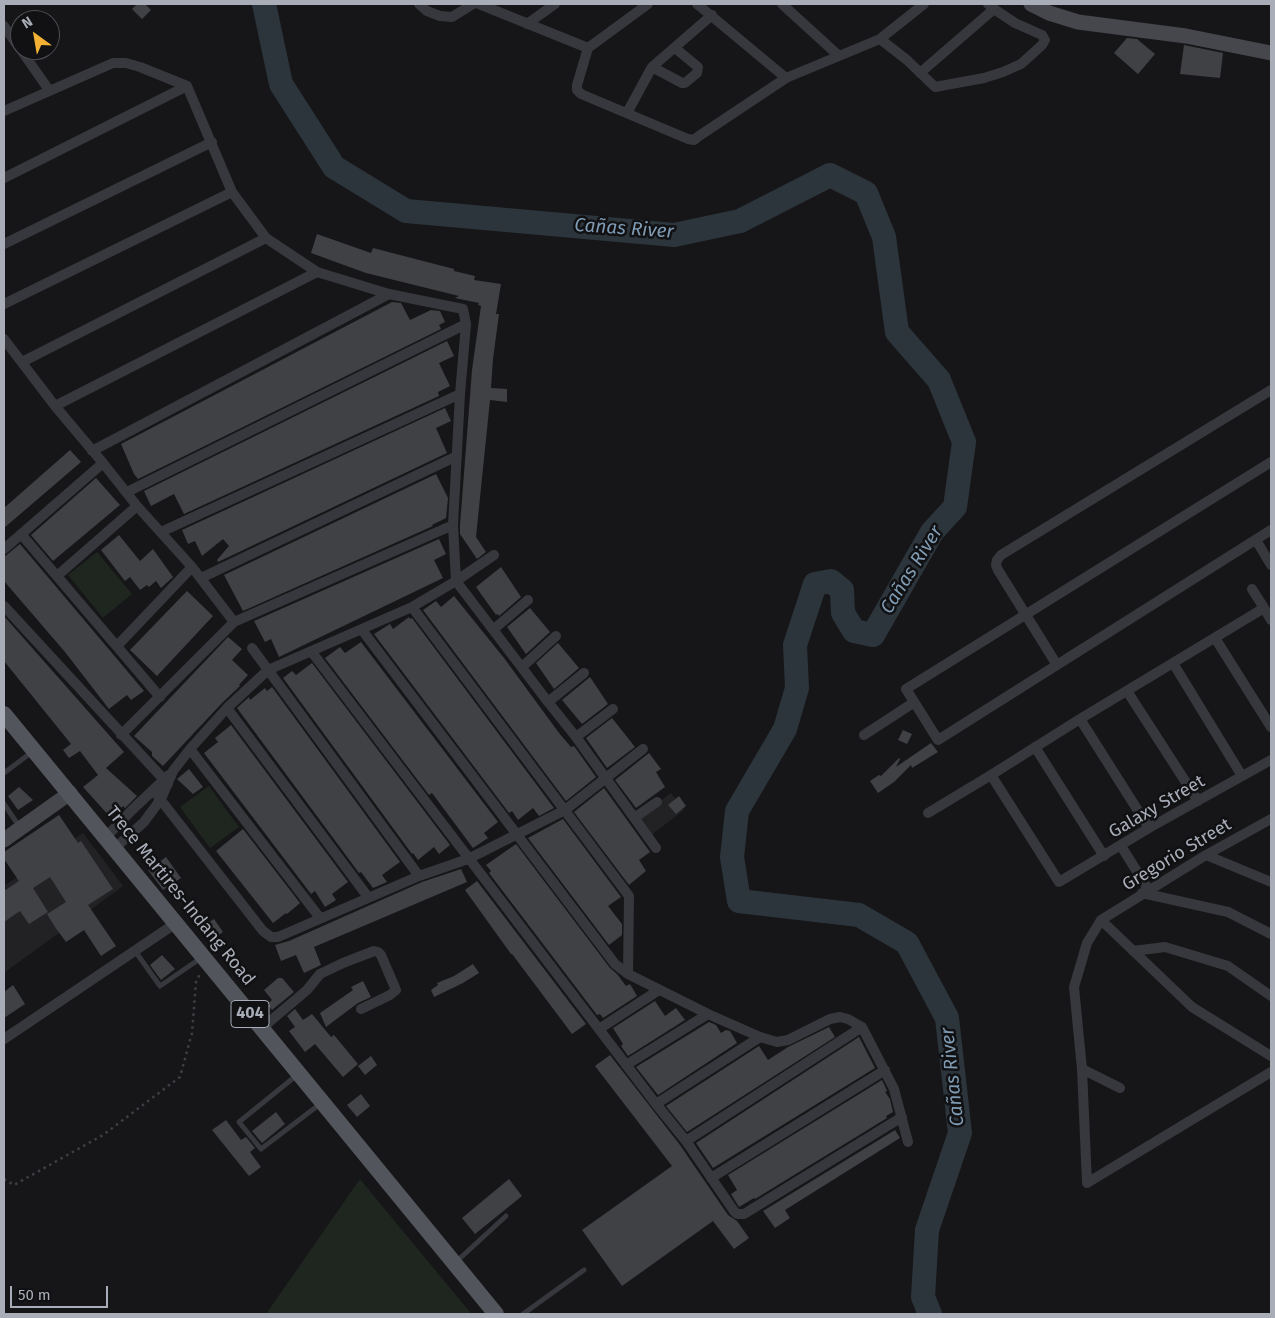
<!DOCTYPE html>
<html>
<head>
<meta charset="utf-8">
<style>
  body { margin:0 }
  #map { position:relative; width:1275px; height:1318px; overflow:hidden; background:#161618; font-family:"Fira Sans",sans-serif }
  canvas { display:block }
  .frame { position:absolute; inset:0; border:5px solid #a8adb8; pointer-events:none }
  .north { position:absolute; left:10px; top:10px; width:50px; height:50px; box-sizing:border-box; background:#111113; border:1px solid #4d4f55; border-radius:50%; rotate:328deg; font-size:14px; font-weight:700; line-height:20px; text-align:center; color:#a8adb8 }
  .north::after { content:''; display:block; margin:auto; width:18px; height:22px; background:#f2b134; clip-path:polygon(50% 0,100% 100%,50% 72%,0 100%) }
  .scale { position:absolute; left:10px; top:1286px; width:98px; height:22px; box-sizing:border-box; border:2px solid #a8adb8; border-top:0; padding-left:6px; font-size:15px; line-height:18px; white-space:nowrap; color:#a8adb8; -webkit-text-stroke:4px #111113; paint-order:stroke }
</style>
</head>
<body>
<div id="map">
<canvas width="1275" height="1318"></canvas>
<div class="frame"></div>
<div class="north">N</div>
<div class="scale">50 m</div>
</div>
<script>
const ctx = document.querySelector('canvas').getContext('2d');
ctx.lineJoin = 'round';
function fill(path, color) {
  ctx.fillStyle = color;
  ctx.fill(path, 'evenodd');
}
function poly(rows) {
  const path = new Path2D();
  for (const r of rows) {
    path.moveTo(r[0], r[1]);
    for (let i = 2; i < r.length; i += 2) path.lineTo(r[i], r[i + 1]);
  }
  return path;
}
function trace(path, color, width, dash) {
  ctx.strokeStyle = color;
  ctx.lineWidth = width;
  ctx.lineCap = dash ? 'butt' : 'round';
  ctx.setLineDash(dash || []);
  ctx.stroke(path);
}
function drawText(font, color, halo, rows, align = 'center') {
  ctx.font = font + ' "Fira Sans",sans-serif';
  ctx.lineWidth = 5;
  ctx.setLineDash([]);
  ctx.textBaseline = 'middle';
  ctx.strokeStyle = halo;
  ctx.fillStyle = color;
  for (const [text, x, y, turn = 0] of rows) {
    ctx.save();
    ctx.translate(x, y);
    ctx.rotate((+turn || 0) * Math.PI / 180);
    ctx.textAlign = isNaN(turn) ? turn : align;
    if (halo) ctx.strokeText(text, 0, 0);
    ctx.fillText(text, 0, 0);
    ctx.restore();
  }
}
fill(poly([
  [671,793,684,810,650,836,637,818],
  [83,833,123,886,4,973,4,886]
]), '#222225');
fill(poly([
  [97,552,132,594,103,618,68,575],
  [209,786,239,827,210,848,180,807],
  [360,1179,469,1311,472,1314,266,1314]
]), '#1e261f');
trace(poly([
  [264,4,281,84,334,167,406,211,674,235,740,221,830,175,866,193,884,237,897,332,939,380,964,442,955,507,932,532,873,635,854,631,843,613,842,590,831,581,815,584,795,645,797,688,785,729,737,811,732,857,739,901,859,915,907,943,947,1018,960,1133,927,1230,923,1297,930,1314]
]), '#2c353c', 24);
fill(poly([
  [137,4,145,4,151,10,142,19,132,9],
  [1127,38,1137,39,1155,54,1138,74,1114,53],
  [1184,45,1223,53,1220,78,1180,74],
  [317,234,371,253,373,248,454,269,454,271,475,276,474,280,501,284,496,314,499,314,493,359,491,388,507,389,507,402,490,400,476,537,486,552,477,559,460,534,460,525,472,370,481,306,478,305,479,303,455,298,459,296,366,273,311,253],
  [392,302,401,303,410,320,431,310,440,311,445,322,439,325,441,329,138,479,134,474,121,444],
  [447,341,454,356,439,363,450,386,438,392,439,396,184,514,174,494,151,506,144,491],
  [445,408,451,421,436,428,447,453,218,562,217,560,229,546,223,539,202,556,195,541,188,544,182,530],
  [70,450,81,462,4,528,4,508],
  [436,474,448,498,446,518,432,525,433,526,243,611,224,575],
  [96,478,120,505,53,561,31,535],
  [119,535,140,561,153,549,173,577,161,588,156,581,149,587,147,585,140,590,130,577,125,581,101,550],
  [439,539,446,554,434,560,443,578,279,657,271,639,265,642,254,621],
  [20,544,144,691,131,700,127,695,109,709,65,652,4,581,4,557],
  [501,567,521,597,499,616,498,614,496,615,476,587],
  [187,591,213,616,157,676,130,650],
  [454,596,504,658,559,733,571,747,574,746,596,777,566,801,423,610,436,601,441,607],
  [530,608,550,632,526,654,507,627],
  [4,616,124,752,106,768,137,796,125,808,123,806,111,818,83,787,98,775,80,751,69,758,63,750,71,744,4,661],
  [409,617,410,619,412,618,554,808,539,816,533,808,518,820,512,811,509,813,374,634,390,624,393,629],
  [228,637,242,649,232,660,248,675,239,685,240,686,222,703,163,766,152,756,152,752,134,736],
  [361,642,498,822,484,833,488,838,473,848,432,793,429,795,325,658,340,647,345,653],
  [558,643,579,668,554,689,536,663],
  [312,663,450,845,439,854,434,847,418,860,413,853,412,854,283,678,292,671,296,675],
  [590,677,608,704,582,724,562,700],
  [272,687,400,862,382,875,387,882,373,888,361,872,359,873,237,708,249,697,250,700,265,688,267,691],
  [612,718,635,747,607,768,586,738],
  [231,725,348,882,332,894,336,900,325,907,315,891,311,894,204,753,218,742,215,738],
  [903,730,912,734,907,744,898,740],
  [931,743,938,752,912,768,911,765,894,782,878,793,870,781,879,775,881,776,899,758,900,759,896,767],
  [649,753,661,769,656,772,665,787,636,808,615,780],
  [189,769,203,787,193,794,177,779],
  [19,787,33,800,18,810,8,796],
  [604,788,650,852,639,860,646,871,629,885,574,812],
  [679,796,686,806,676,814,668,805],
  [59,815,78,843,81,841,113,889,88,905,116,946,101,956,84,930,66,942,55,927,47,914,66,902,50,877,33,888,48,912,29,924,20,911,4,922,4,891,19,881,4,859,4,852],
  [563,819,621,897,608,906,622,924,622,935,609,945,528,838],
  [243,829,300,903,287,914,286,913,273,923,216,851],
  [516,844,610,968,617,974,626,986,630,984,637,996,603,1018,600,1014,597,1015,489,873,491,871,486,865],
  [166,857,181,878,163,890,148,870],
  [461,869,467,882,314,947,321,965,304,973,296,955,281,961,275,945,289,941,422,882],
  [477,881,586,1024,572,1034,512,954,511,954,465,890],
  [214,919,223,932,212,940,203,926],
  [162,955,175,969,161,980,150,965],
  [473,964,479,973,463,983,434,997,431,990,438,985,437,983,454,976],
  [278,978,282,978,294,992,272,1010,267,1004,272,1000,264,990],
  [363,981,371,997,358,1003,326,1027,320,1013,353,990,351,987],
  [13,985,25,1004,4,1018,4,992],
  [655,1001,665,1016,676,1008,685,1020,628,1056,621,1046,623,1044,613,1028],
  [295,1009,303,1020,312,1014,331,1037,334,1035,358,1064,343,1077,315,1044,305,1052,289,1031,295,1027,287,1016],
  [709,1022,716,1025,721,1033,726,1030,730,1031,737,1043,658,1095,636,1067],
  [829,1027,835,1037,687,1132,666,1106,759,1046,768,1060,788,1047],
  [859,1037,875,1068,713,1168,696,1143],
  [610,1055,680,1145,728,1215,737,1221,749,1238,734,1249,713,1221,622,1286,582,1230,672,1166,595,1066],
  [371,1056,377,1065,365,1075,358,1066],
  [882,1080,887,1091,885,1092,890,1099,893,1112,886,1116,887,1118,755,1199,754,1198,739,1207,731,1194,737,1190,728,1175],
  [361,1094,370,1106,357,1117,347,1105],
  [276,1112,285,1124,262,1143,252,1131],
  [226,1120,241,1140,246,1137,255,1148,250,1152,261,1167,249,1176,212,1130],
  [895,1130,900,1138,785,1210,790,1218,775,1228,763,1211],
  [509,1179,522,1196,475,1234,462,1218]
]), '#404145');
trace(poly([
  [4,1179,14,1185,103,1135,180,1077,192,1033,196,982,200,974]
]), '#3d3f44', 2.5, [2.5, 4]);
trace(poly([
  [4,773,32,752],
  [4,804,19,826],
  [135,951,160,986,201,958],
  [297,1075,239,1122,261,1149,320,1104],
  [457,1261,506,1216],
  [523,1314,584,1270]
]), '#37383d', 5);
trace(poly([
  [419,4,427,11,440,16,452,17,473,4],
  [479,4,588,48],
  [648,4,588,48,577,85,577,90,581,94,688,139,694,140,699,136,786,78,839,56],
  [697,4,786,78],
  [782,4,839,56,880,39,907,60,935,87,984,78,1003,72,1021,64,1042,45,1045,40,1042,35,1015,23,994,9,988,4],
  [527,24,555,4],
  [4,26,20,49],
  [880,39,924,4],
  [21,50,49,90],
  [652,67,682,83,685,83,697,73,698,67,675,48],
  [920,73,994,9],
  [4,111,113,63,126,63,140,67,187,86,232,192,266,238,317,272,389,294,463,309,466,324,460,394,453,525,456,581,548,702,576,737,656,848],
  [627,113,652,67,712,15],
  [4,178,187,86],
  [4,244,212,142],
  [4,304,232,192],
  [4,339,55,406,103,463,137,506,192,567,234,622],
  [22,362,266,238],
  [55,406,317,272],
  [92,451,389,294],
  [1271,462,906,689,938,740,1271,530],
  [127,492,466,324],
  [161,532,460,394],
  [21,534,160,697],
  [1256,540,1271,565],
  [4,549,103,463],
  [57,576,137,506],
  [201,578,457,456],
  [1252,589,1264,608,1080,719,991,775,1059,882,1149,828,1271,760],
  [4,606,168,784],
  [412,607,629,896,628,974],
  [1264,608,1271,620],
  [494,629,528,600],
  [362,630,615,964,628,974,708,1014,760,1037,777,1042,788,1040,830,1019,840,1017,848,1019,862,1027,894,1089,908,1142],
  [1215,638,1271,727],
  [117,646,192,567],
  [252,648,419,876],
  [311,651,656,1104,686,1141,734,1211,737,1214,744,1214,902,1117],
  [1173,663,1242,776],
  [1057,665,998,570,996,565,997,560,1001,555,1271,390],
  [522,667,556,636],
  [1127,691,1198,801],
  [548,702,584,673],
  [227,708,368,897],
  [1080,719,1149,828],
  [121,735,234,622,453,525],
  [864,735,913,703],
  [576,737,613,709],
  [1035,747,1104,856],
  [190,749,320,918],
  [153,790,263,931,271,937,278,937,419,876,468,859,565,810,643,749],
  [928,813,991,775],
  [634,818,657,802],
  [1271,819,1206,855,1101,920,1087,943,1074,987,1082,1069,1087,1183,1271,1072],
  [106,837,132,810,169,775],
  [1121,846,1148,889],
  [115,848,144,822,161,799,173,771,190,749,227,708,268,670,412,607,456,581,494,555],
  [1206,855,1271,882],
  [1142,893,1228,912,1271,934],
  [1101,920,1192,1007,1271,1056],
  [1133,951,1165,947,1228,966,1271,996],
  [262,1028,307,990,320,974,343,963,374,951,378,952,381,955,396,990,390,995,361,1009],
  [599,1029,659,990],
  [4,1039,176,923],
  [626,1065,708,1014],
  [1082,1069,1120,1088],
  [656,1104,760,1037],
  [686,1141,862,1027],
  [711,1178,885,1070]
]), '#37383d', 10);
trace(poly([
  [1031,4,1049,13,1078,22,1186,36,1271,53],
  [4,840,70,793]
]), '#45474d', 15);
trace(poly([
  [4,714,496,1314]
]), '#53555c', 16);
for (const [x, y, w] of [
  [250,1014,38]
]) {
  const box = new Path2D();
  box.roundRect(x - w / 2, y - 13.5, w, 27, 4);
  ctx.fillStyle = '#111113';
  ctx.fill(box);
  trace(box, '#a8adb8', 1);
}
drawText('bold 16px', '#a8adb8', null, [
  ["404",250,1014]
]);
drawText('18px', '#a8adb8', '#111113', [
  ["Galaxy Street",1157,807,-30],
  ["Gregorio Street",1177,855,-31],
  ["Trece Martires-Indang Road",180,896,51]
]);
drawText('italic 19px', '#7f9bb3', '#111113', [
  ["Cañas River",624,229,4],
  ["Cañas River",912,570,-58],
  ["Cañas River",953,1077,-96]
]);
</script>
</body>
</html>
